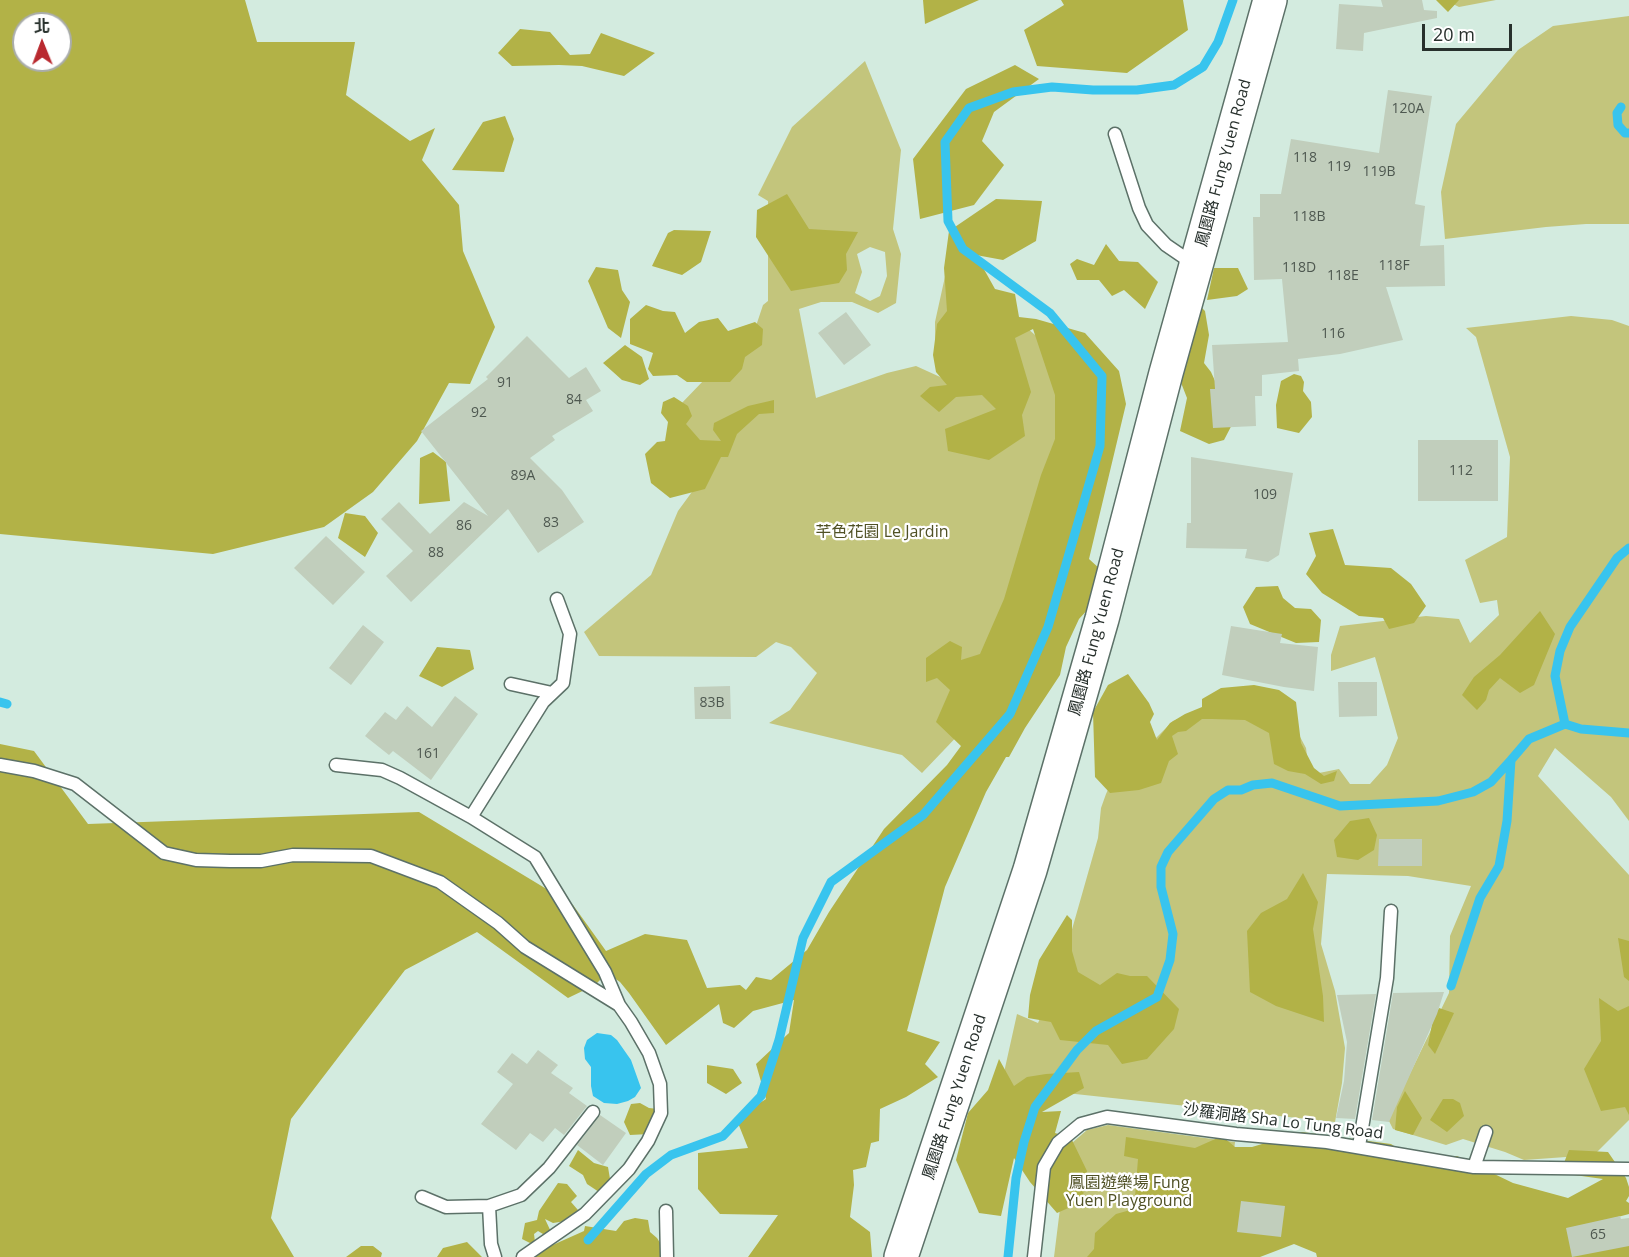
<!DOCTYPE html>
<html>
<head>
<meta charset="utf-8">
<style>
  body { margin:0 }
  #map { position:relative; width:1629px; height:1257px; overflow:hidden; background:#d3ebdf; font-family:"Open Sans","Noto Sans TC",sans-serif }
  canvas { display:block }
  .north { position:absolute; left:12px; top:12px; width:60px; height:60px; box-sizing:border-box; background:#fff; border:2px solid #a9acab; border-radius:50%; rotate:359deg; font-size:16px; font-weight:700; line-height:24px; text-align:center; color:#27302c }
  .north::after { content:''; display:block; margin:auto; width:21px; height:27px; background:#b9292f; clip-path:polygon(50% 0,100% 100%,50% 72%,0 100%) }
  .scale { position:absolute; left:1422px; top:24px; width:90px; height:27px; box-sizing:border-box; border:3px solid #27302c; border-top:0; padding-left:8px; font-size:18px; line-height:21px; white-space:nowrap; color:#27302c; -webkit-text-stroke:4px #fff; paint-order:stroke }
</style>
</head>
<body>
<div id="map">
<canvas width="1629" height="1257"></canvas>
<div class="north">北</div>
<div class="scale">20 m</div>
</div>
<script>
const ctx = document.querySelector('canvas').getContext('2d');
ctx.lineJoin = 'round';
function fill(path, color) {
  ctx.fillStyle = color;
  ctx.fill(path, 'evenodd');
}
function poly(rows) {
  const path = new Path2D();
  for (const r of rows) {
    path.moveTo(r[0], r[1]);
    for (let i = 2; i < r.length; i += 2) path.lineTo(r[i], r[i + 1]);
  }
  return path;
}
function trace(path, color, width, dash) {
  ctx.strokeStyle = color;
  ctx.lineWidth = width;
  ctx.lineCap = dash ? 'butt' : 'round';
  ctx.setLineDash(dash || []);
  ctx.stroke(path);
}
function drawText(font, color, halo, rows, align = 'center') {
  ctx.font = font + ' "Open Sans","Noto Sans TC",sans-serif';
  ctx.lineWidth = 4.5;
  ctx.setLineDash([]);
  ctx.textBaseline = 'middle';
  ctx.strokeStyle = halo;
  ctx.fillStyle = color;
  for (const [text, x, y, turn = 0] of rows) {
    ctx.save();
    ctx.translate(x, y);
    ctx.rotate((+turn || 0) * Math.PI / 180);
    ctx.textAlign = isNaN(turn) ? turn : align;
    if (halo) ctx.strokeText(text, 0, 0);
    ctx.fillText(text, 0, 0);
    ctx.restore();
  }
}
fill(poly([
  [1450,0,1496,0,1459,7,1449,2],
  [1629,16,1629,224,1586,224,1546,227,1445,239,1441,192,1456,124,1518,50,1553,26],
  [865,61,901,150,893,229,901,254,896,303,878,313,852,302,821,302,799,309,816,398,887,373,916,366,949,381,935,343,935,322,948,263,1016,318,1044,343,1085,451,965,728,922,773,902,755,769,723,790,710,817,673,791,647,776,642,756,657,599,656,584,632,651,575,678,511,697,485,679,406,756,326,763,305,768,301,768,201,758,195,792,127],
  [870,247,885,252,887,276,880,296,870,301,855,293,862,272,857,254],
  [1571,316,1612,320,1629,326,1629,821,1611,797,1555,748,1538,776,1629,875,1629,1120,1594,1155,1524,1160,1505,1152,1463,1139,1446,1145,1393,1129,1388,1119,1449,993,1450,936,1471,886,1408,876,1327,874,1321,944,1335,991,1345,1048,1342,1083,1335,1122,1001,1086,1017,1014,1038,1023,1066,961,1067,947,1098,838,1101,808,1106,794,1111,783,1173,721,1209,706,1291,720,1306,748,1308,764,1319,773,1339,769,1350,784,1370,784,1387,765,1398,738,1375,657,1331,671,1331,655,1340,626,1426,616,1459,619,1470,643,1499,615,1497,600,1480,603,1465,560,1507,537,1510,457,1476,337,1466,328],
  [1108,1125,1235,1142,1222,1257,1054,1257,1066,1160,1072,1143,1087,1130]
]), '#c3c57c');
fill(poly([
  [0,0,245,0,257,42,355,42,346,95,410,141,435,128,422,160,459,205,463,251,495,327,470,384,449,383,417,441,373,492,324,527,213,554,0,534],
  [24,24,60,24,60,60,24,60],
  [923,0,979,0,925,24],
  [1061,0,1183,0,1188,30,1127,73,1037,66,1024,30,1064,5],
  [1436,0,1459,0,1448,12],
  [520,29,550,32,570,55,590,54,601,33,655,53,624,76,582,66,559,65,512,66,498,53],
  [1015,65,1039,79,994,112,982,141,1004,165,974,205,920,219,913,159,966,89],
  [505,116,514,139,504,172,452,170,483,122],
  [787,194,809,229,858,232,846,254,847,270,839,283,791,291,756,237,757,210],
  [996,199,1042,201,1036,241,1003,260,976,255,995,289,1015,294,1019,317,1036,319,1085,333,1119,371,1126,404,1089,559,1100,569,1102,594,1079,619,1066,647,1060,675,1025,728,1009,757,1006,757,986,792,945,887,907,1031,940,1042,925,1064,938,1077,906,1097,880,1109,879,1141,871,1143,866,1167,853,1170,854,1185,850,1217,870,1232,872,1257,748,1257,778,1215,720,1214,698,1189,698,1153,748,1148,736,1118,766,1099,756,1064,789,1033,794,1000,753,1011,734,1028,723,1023,719,1004,666,1045,629,993,620,982,607,973,595,985,568,998,477,932,405,970,291,1119,271,1218,294,1257,0,1257,0,744,34,751,88,824,419,812,573,905,606,951,645,934,687,940,707,988,740,985,746,990,756,977,771,980,807,950,829,912,884,829,947,765,961,746,936,722,950,690,937,678,926,682,926,658,950,641,962,647,961,660,980,654,1004,599,1041,475,1055,439,1055,395,1033,329,1015,338,1031,392,1022,415,1025,436,989,460,948,451,945,429,996,409,982,395,956,397,939,412,920,396,930,387,947,385,936,372,933,355,937,324,947,311,944,268,949,231],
  [674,230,711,231,701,262,682,275,652,266,668,233],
  [1106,244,1119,261,1138,262,1158,282,1145,309,1124,290,1112,296,1099,280,1077,280,1070,264,1077,259,1094,265],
  [596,267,618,270,622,290,630,302,621,338,608,328,588,281],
  [1214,268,1238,268,1248,289,1237,296,1207,300],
  [646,305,663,311,675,312,685,333,699,322,718,318,728,331,755,322,763,329,762,345,745,357,742,369,730,382,687,382,677,375,653,376,648,369,653,353,630,344,630,319],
  [1199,305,1205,311,1209,335,1204,363,1211,372,1220,392,1236,417,1224,440,1209,444,1180,431,1187,398,1176,370],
  [625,345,642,357,649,379,640,385,622,380,603,363],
  [1294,374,1301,376,1304,382,1303,391,1311,402,1312,417,1299,433,1277,428,1276,405,1281,381],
  [674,397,688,406,692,416,686,424,700,440,721,441,713,430,714,423,748,406,774,400,774,413,759,414,737,434,728,457,721,457,705,489,670,498,651,483,645,454,657,442,665,441,668,422,661,413,663,402],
  [433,452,446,462,450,501,419,504,420,458],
  [345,513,365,516,378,533,365,557,338,538],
  [1333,529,1345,565,1391,568,1411,584,1426,606,1414,623,1389,629,1383,618,1359,616,1322,593,1306,574,1316,556,1309,533],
  [1278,586,1283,598,1295,608,1311,609,1321,620,1319,642,1296,643,1250,624,1243,607,1256,587],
  [1540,611,1555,634,1534,685,1520,693,1500,678,1489,690,1486,700,1477,710,1462,695,1474,677,1500,655],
  [437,647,470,650,474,669,442,687,419,676],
  [1128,674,1149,703,1154,714,1150,722,1157,740,1170,723,1185,714,1202,707,1202,699,1221,688,1254,685,1279,690,1296,702,1301,743,1314,768,1324,776,1337,771,1334,781,1321,784,1305,774,1288,771,1274,764,1269,733,1245,720,1212,719,1202,719,1186,731,1178,732,1172,736,1178,754,1169,761,1161,783,1139,790,1110,793,1095,777,1093,712,1108,685],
  [1369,818,1377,835,1374,850,1358,860,1337,857,1334,840,1350,821],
  [1303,873,1318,902,1313,929,1323,996,1324,1022,1276,1006,1250,992,1247,931,1261,913,1287,899],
  [1067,915,1072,920,1072,951,1078,972,1100,985,1117,973,1130,976,1147,976,1179,1009,1174,1029,1147,1059,1122,1064,1108,1045,1060,1040,1051,1022,1028,1018,1030,995,1039,960],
  [1618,938,1629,941,1629,981,1624,977],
  [1599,998,1618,1011,1629,1006,1629,1115,1625,1107,1601,1111,1584,1069,1601,1041],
  [1439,1008,1454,1013,1435,1054,1428,1045,1433,1019],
  [999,1059,1014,1086,1027,1077,1046,1074,1079,1072,1084,1088,1042,1112,1061,1111,1055,1133,1071,1138,1087,1171,1082,1202,1057,1213,1030,1182,1014,1158,1001,1216,979,1213,956,1160,968,1113,988,1090],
  [707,1065,733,1069,742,1083,726,1094,707,1083],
  [1405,1091,1422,1118,1413,1135,1395,1130,1397,1107],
  [1443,1099,1453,1099,1460,1103,1464,1116,1447,1132,1430,1120],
  [640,1103,649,1108,658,1109,649,1134,630,1135,624,1122,631,1104],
  [1302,1132,1391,1144,1418,1162,1457,1156,1513,1183,1568,1198,1603,1179,1560,1173,1569,1150,1608,1152,1626,1178,1629,1187,1629,1196,1626,1201,1629,1203,1629,1214,1614,1218,1629,1227,1629,1257,1317,1257,1316,1253,1294,1244,1260,1257,1087,1257,1094,1249,1095,1233,1116,1214,1134,1209,1138,1159,1124,1156,1126,1137,1195,1148,1222,1136,1235,1147,1252,1147],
  [578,1150,594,1163,608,1167,610,1179,614,1188,599,1192,587,1184,583,1175,569,1166],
  [558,1183,567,1184,577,1196,571,1202,578,1210,572,1218,566,1221,553,1223,545,1219,552,1234,548,1237,538,1231,534,1234,535,1242,530,1243,522,1239,525,1223,537,1220,539,1211],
  [635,1218,648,1220,650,1232,657,1238,669,1257,534,1257,546,1248,584,1231,585,1226,616,1231,624,1221],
  [467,1242,482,1257,437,1257,443,1248],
  [361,1246,373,1246,382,1253,381,1257,346,1257]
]), '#b2b247');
fill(poly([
  [597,1033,611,1035,617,1040,631,1060,641,1088,635,1097,628,1101,617,1104,604,1103,593,1096,591,1086,591,1067,585,1059,584,1048,587,1040]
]), '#38c4ee');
trace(poly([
  [1621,107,1617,113,1618,125,1625,133,1629,133],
  [0,702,7,704],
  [1565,724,1581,729,1629,733],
  [1451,986,1480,898,1499,866,1507,821,1511,760,1529,739,1565,724,1555,676,1560,651,1570,627,1617,558,1629,548],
  [588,1240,646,1174,671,1155,723,1136,761,1096,779,1040,803,938,831,882,923,815,1010,714,1048,627,1100,446,1102,376,1050,313,963,249,948,221,945,142,969,108,1013,92,1052,87,1093,90,1137,90,1174,85,1203,67,1218,42,1233,0],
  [1008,1257,1016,1178,1024,1142,1035,1107,1077,1050,1096,1031,1157,997,1170,960,1173,934,1161,887,1161,867,1168,852,1214,799,1228,790,1241,790,1253,785,1272,783,1340,806,1438,801,1473,792,1491,782,1511,760]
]), '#38c4ee', 9);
fill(poly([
  [1381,0,1422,0,1424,10,1437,11,1437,18,1364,33,1363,51,1336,49,1339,4,1383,7],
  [1388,90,1432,96,1415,204,1425,206,1420,246,1444,245,1445,286,1386,287,1403,340,1340,354,1298,359,1299,371,1262,375,1262,396,1255,396,1256,426,1213,428,1210,389,1215,389,1212,345,1288,342,1282,279,1254,280,1253,217,1260,217,1260,194,1281,194,1291,139,1379,153],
  [846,312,871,345,844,365,818,333],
  [527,336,569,378,586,367,601,391,586,400,593,411,552,436,555,440,530,458,562,490,584,522,538,553,508,509,411,602,386,576,413,551,381,519,399,502,430,534,464,502,488,516,421,431,488,379,486,377],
  [1418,440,1498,440,1498,501,1418,501],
  [1191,457,1293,473,1279,555,1268,562,1245,558,1247,549,1186,548,1187,523,1191,523],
  [326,536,365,572,333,605,294,568],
  [363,625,384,642,351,685,329,668],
  [1231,626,1282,634,1280,643,1318,647,1314,691,1284,687,1222,675],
  [1338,682,1377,682,1377,716,1339,717],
  [730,686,731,719,695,719,694,687],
  [455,696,478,714,431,780,393,751,389,755,365,736,385,712,396,720,407,706,432,727],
  [1379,839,1422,839,1422,866,1378,866],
  [1444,992,1437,1014,1389,1122,1372,1120,1393,993],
  [1376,994,1355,1119,1336,1118,1344,1081,1347,1042,1337,995],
  [538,1050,558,1065,551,1073,573,1088,569,1093,587,1106,564,1135,555,1128,543,1142,530,1133,516,1150,481,1124,513,1084,497,1072,512,1053,527,1064],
  [600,1115,626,1133,603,1165,577,1145],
  [1241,1201,1285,1206,1281,1237,1237,1232],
  [1620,1216,1621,1219,1629,1218,1629,1246,1572,1257,1566,1228]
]), '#c1cebc');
const lane = poly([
  [1115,134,1139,208,1147,225,1166,245,1185,258,1187,268],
  [511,684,552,693],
  [0,765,34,771,75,784,164,853,196,860,230,861,261,861,293,855,371,856,440,882,498,923,525,947,619,1005,631,1022,649,1053,660,1084,661,1113,648,1141,629,1169,585,1214,523,1257],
  [336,765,382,770,400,778,471,817,535,857,605,972,619,1005],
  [471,817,543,702,563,683,570,634,557,599],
  [1359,1146,1387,978,1391,911],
  [1474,1167,1486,1132],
  [422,1197,446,1207,489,1206,521,1195,549,1168,593,1112],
  [489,1206,491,1244,495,1257],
  [666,1211,667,1257],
  [1034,1257,1044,1167,1058,1143,1081,1124,1107,1117,1236,1134,1327,1142,1474,1167,1629,1169]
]);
const secondary = poly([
  [901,1257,1030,870,1102,619,1166,373,1270,0]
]);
trace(lane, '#5c7168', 15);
trace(secondary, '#5c7168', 36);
trace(lane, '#fff', 12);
trace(secondary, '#fff', 33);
drawText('14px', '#4e5850', null, [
  ["120A",1408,109],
  ["118",1305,158],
  ["119",1339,167],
  ["119B",1379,172],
  ["118B",1309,217],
  ["118F",1394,266],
  ["118D",1299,268],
  ["118E",1343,276],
  ["116",1333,334],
  ["91",505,383],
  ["84",574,400],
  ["92",479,413],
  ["112",1461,471],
  ["89A",523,476],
  ["109",1265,495],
  ["83",551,523],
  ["86",464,526],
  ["88",436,553],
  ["83B",712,703],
  ["161",428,754],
  ["65",1598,1235]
]);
drawText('16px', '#27302c', '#fff', [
  ["鳳園路 Fung Yuen Road",1224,163,-75],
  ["鳳園路 Fung Yuen Road",1097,632,-75],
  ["鳳園路 Fung Yuen Road",955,1097,-72],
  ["沙羅洞路 Sha Lo Tung Road",1283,1122,7]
]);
drawText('16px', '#505125', '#fff', [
  ["芊色花園 Le Jardin",882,532],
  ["鳳園遊樂場 Fung",1129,1183],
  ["Yuen Playground",1129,1201]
]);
</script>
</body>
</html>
